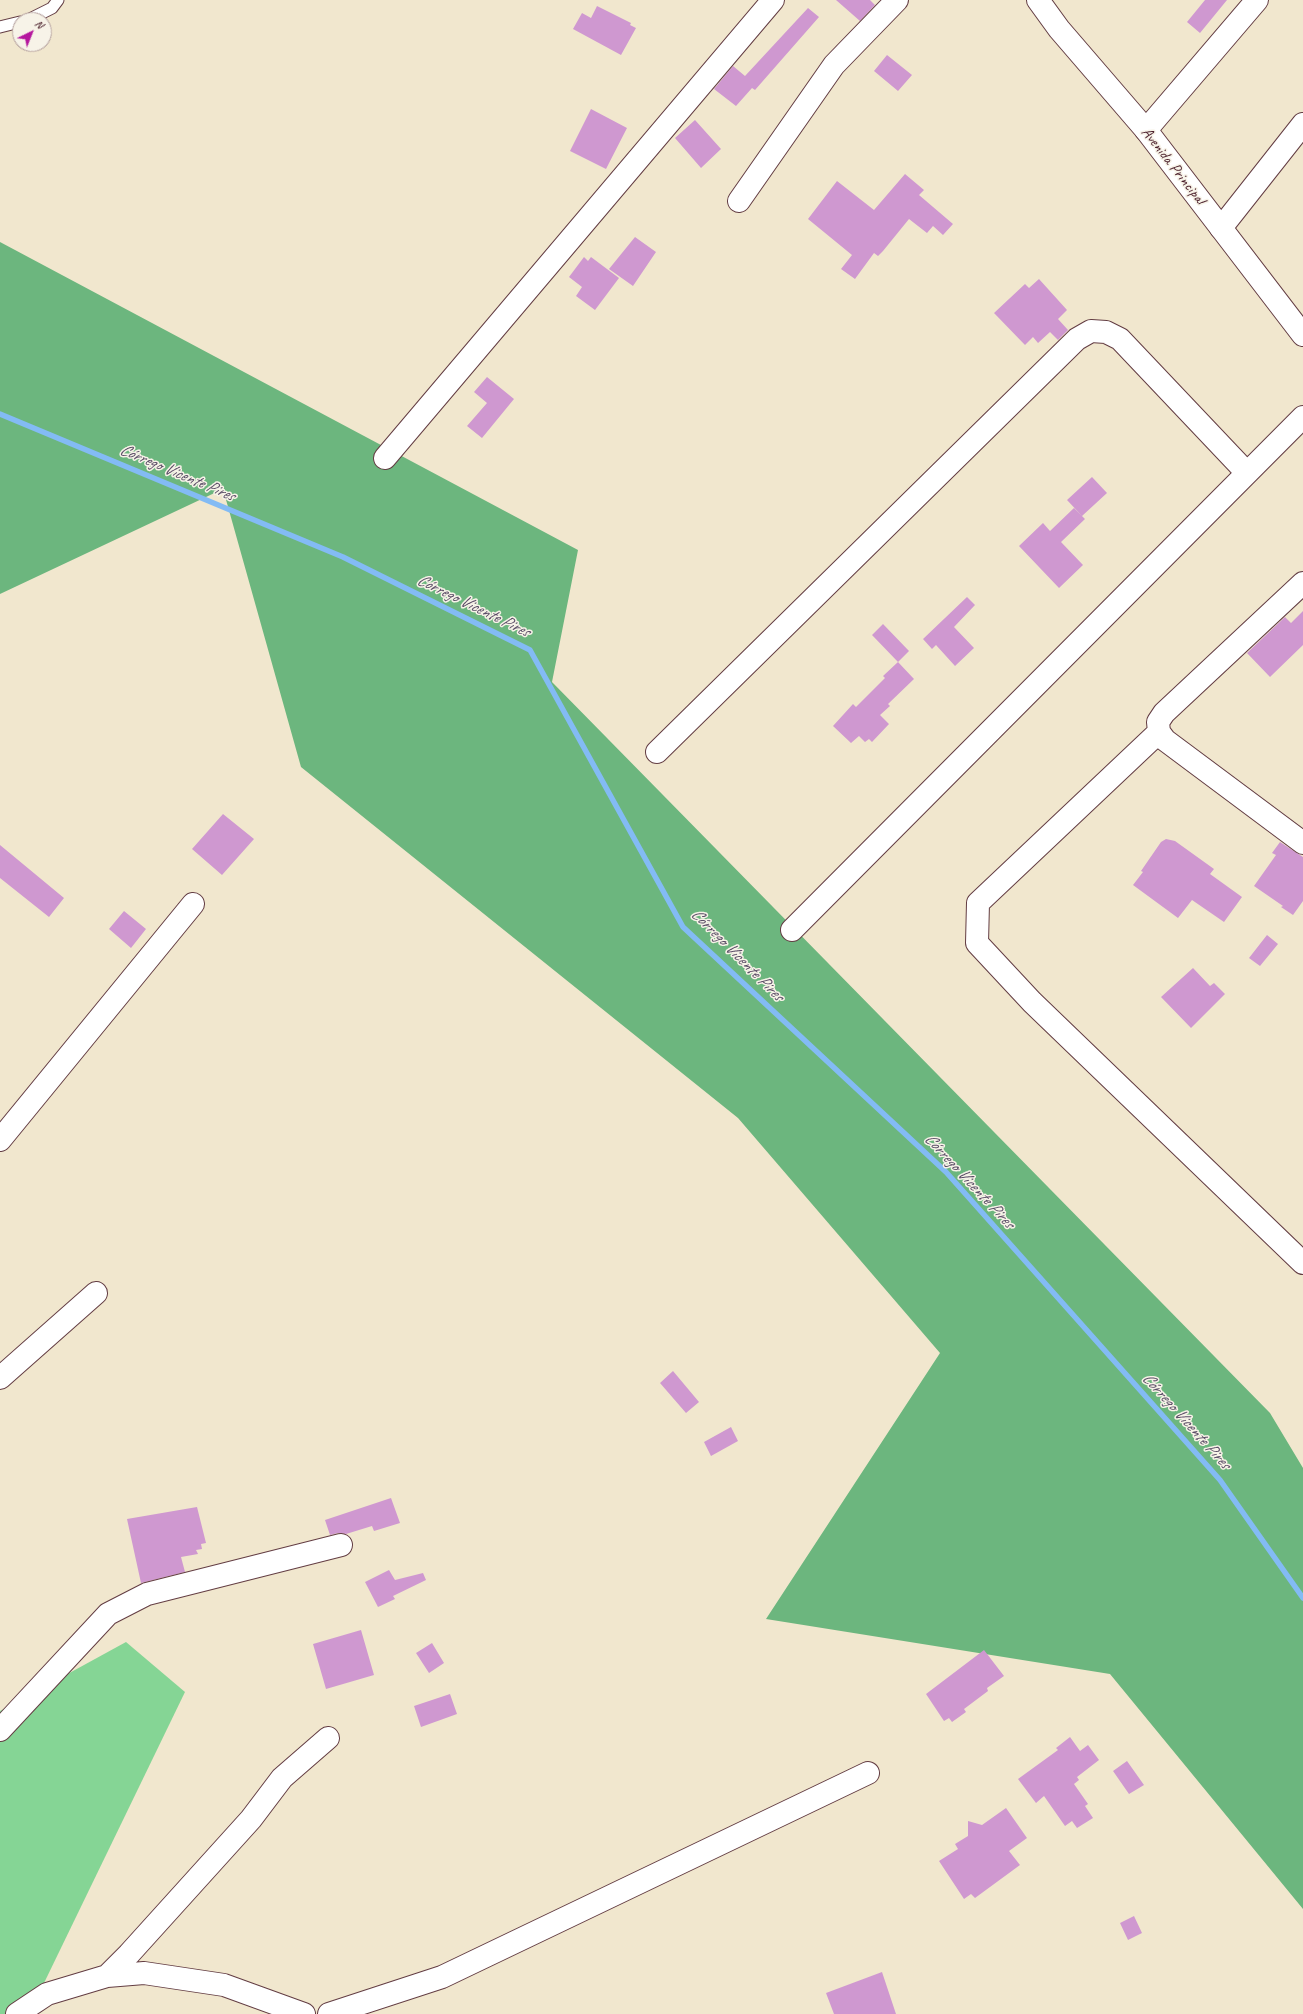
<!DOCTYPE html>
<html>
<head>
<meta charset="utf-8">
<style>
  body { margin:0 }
  #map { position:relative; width:1303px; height:2014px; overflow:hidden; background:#f1e7ce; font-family:Caveat,sans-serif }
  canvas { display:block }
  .north { position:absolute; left:12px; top:12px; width:40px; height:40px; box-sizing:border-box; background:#f7f3e8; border:1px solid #b29e9c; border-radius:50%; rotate:43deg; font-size:11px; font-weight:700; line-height:16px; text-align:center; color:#4a1f2b }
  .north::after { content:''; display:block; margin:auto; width:14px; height:18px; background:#b5179e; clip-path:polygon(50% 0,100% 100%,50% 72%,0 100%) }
</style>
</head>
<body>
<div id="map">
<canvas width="1303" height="2014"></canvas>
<div class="north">N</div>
</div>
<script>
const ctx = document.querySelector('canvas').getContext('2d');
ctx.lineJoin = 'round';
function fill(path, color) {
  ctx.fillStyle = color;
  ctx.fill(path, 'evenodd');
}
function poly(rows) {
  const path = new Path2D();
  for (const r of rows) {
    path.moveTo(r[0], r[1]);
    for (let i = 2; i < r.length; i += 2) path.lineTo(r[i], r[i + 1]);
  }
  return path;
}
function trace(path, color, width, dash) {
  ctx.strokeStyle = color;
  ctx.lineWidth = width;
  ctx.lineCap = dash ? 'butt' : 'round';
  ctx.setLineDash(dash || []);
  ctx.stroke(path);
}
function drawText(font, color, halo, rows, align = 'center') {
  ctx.font = font + ' Caveat,sans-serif';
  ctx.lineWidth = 3;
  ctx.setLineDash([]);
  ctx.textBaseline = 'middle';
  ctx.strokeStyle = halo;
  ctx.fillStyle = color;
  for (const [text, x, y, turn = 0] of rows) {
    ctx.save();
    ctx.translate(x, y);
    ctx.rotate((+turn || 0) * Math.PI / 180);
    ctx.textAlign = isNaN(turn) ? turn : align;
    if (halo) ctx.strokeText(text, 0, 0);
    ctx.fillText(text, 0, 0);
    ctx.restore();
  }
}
fill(poly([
  [126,1642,185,1692,29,2014,0,2014,0,1711]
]), '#85d595');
fill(poly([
  [0,242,578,550,552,682,1270,1413,1303,1468,1303,1909,1110,1674,766,1619,940,1353,738,1118,301,767,223,489,0,594]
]), '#6cb67e');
trace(poly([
  [0,414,343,557,530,650,683,927,946,1172,1220,1480,1303,1598]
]), '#83bbf4', 5.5);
fill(poly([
  [836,0,870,0,875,5,860,21],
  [1205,0,1227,0,1200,33,1187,22],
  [597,6,631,23,630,25,636,28,621,55,573,29,582,13,591,18],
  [808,8,819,17,755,90,752,88,736,106,714,89,733,66,745,76],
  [887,55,912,75,898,91,874,71],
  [591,109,627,128,606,169,570,151],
  [695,120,721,149,701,168,675,138],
  [905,174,924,190,919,195,953,224,943,235,933,226,927,233,909,219,883,251,878,256,874,253,855,279,841,269,852,255,808,219,837,181,874,210],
  [635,237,656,252,633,286,609,269],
  [584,257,588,261,591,257,619,278,595,310,576,296,582,287,569,277],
  [1039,279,1067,310,1058,319,1068,330,1058,340,1050,332,1038,343,1033,337,1025,345,994,313,1025,284,1029,288],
  [487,377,514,399,482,438,467,426,487,403,474,392],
  [1092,477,1107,493,1082,516,1067,500],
  [1074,508,1085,519,1061,542,1083,565,1059,588,1019,546,1043,523,1050,531],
  [967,597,975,605,954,627,974,648,955,666,936,645,932,649,923,639],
  [1303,611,1303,645,1270,677,1247,653,1285,617,1291,623],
  [883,624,909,651,898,662,872,635],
  [898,662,914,679,888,704,890,706,880,715,889,724,872,742,869,739,865,742,859,736,851,743,833,726,853,704,856,707,885,678,883,676],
  [223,814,254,839,222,875,192,849],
  [1166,839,1175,841,1214,869,1210,874,1242,897,1224,922,1192,900,1178,918,1133,885,1143,872,1141,871,1161,842],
  [1280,842,1303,857,1303,901,1293,915,1281,907,1283,906,1254,886,1276,855,1272,853],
  [0,845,64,898,49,917,0,878],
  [124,911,146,929,131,948,109,929],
  [1267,935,1278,944,1260,966,1249,958],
  [1193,968,1210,986,1214,983,1225,994,1191,1028,1161,997],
  [673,1371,699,1402,686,1413,660,1383],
  [731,1427,738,1441,711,1456,704,1442],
  [391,1498,400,1523,374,1531,372,1526,346,1534,338,1533,330,1535,325,1520],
  [197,1507,206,1543,201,1544,202,1549,196,1550,198,1554,181,1557,185,1572,141,1583,127,1519],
  [389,1570,395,1580,423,1573,426,1580,393,1596,395,1599,378,1607,365,1582],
  [361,1630,374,1675,326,1689,313,1644],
  [432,1643,444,1663,429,1673,416,1653],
  [984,1650,1004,1676,987,1688,988,1691,964,1709,966,1712,952,1722,949,1718,944,1721,926,1694],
  [450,1694,457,1714,421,1727,414,1706],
  [1070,1737,1080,1751,1088,1745,1099,1760,1077,1777,1079,1780,1074,1784,1088,1804,1085,1806,1093,1818,1077,1828,1072,1821,1065,1826,1044,1796,1036,1803,1018,1779,1058,1750,1056,1748],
  [1127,1761,1144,1785,1129,1794,1113,1771],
  [1006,1808,1027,1838,1009,1851,1020,1865,975,1898,971,1894,964,1899,939,1861,958,1849,955,1844,968,1836,968,1821,982,1825],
  [1134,1916,1142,1933,1128,1940,1120,1923],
  [882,1972,896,2014,834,2014,826,1993]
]), '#cf98d0');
const service = poly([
  [28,20,52,8,58,0],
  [0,27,20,22]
]);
const minor = poly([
  [1146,130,1257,0],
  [739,201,834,65,897,0],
  [1221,228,1303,124],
  [385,458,773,0],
  [1303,583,1164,713,1158,722,1159,732,1165,740,1303,843],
  [1159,732,978,903,977,943,1032,1002,1303,1263],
  [657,752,1077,339,1091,331,1106,332,1120,339,1247,473],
  [792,930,1303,417],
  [0,1140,193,904],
  [0,1378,96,1293],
  [0,1730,108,1614,147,1594,341,1545],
  [107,1976,129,1954,251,1819,282,1778,328,1738],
  [17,2014,47,1994,107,1976,144,1973,224,1985,304,2014],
  [329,2014,442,1977,868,1773]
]);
const tertiary = poly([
  [1038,0,1059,29,1146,130,1303,335]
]);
trace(service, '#633d43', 13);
trace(minor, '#633d43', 24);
trace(tertiary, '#633d43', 24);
trace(service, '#fff', 11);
trace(minor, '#fff', 22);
trace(tertiary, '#fff', 22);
drawText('16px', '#4a1f2b', '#f7f3e8', [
  ["Avenida Principal",1173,166,52]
]);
drawText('italic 17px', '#5b4e67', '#f7f3e8', [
  ["Córrego Vicente Pires",177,473,23],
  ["Córrego Vicente Pires",473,606,26],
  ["Córrego Vicente Pires",737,955,45],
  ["Córrego Vicente Pires",969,1181,47],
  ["Córrego Vicente Pires",1186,1421,48]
]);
</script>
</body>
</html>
